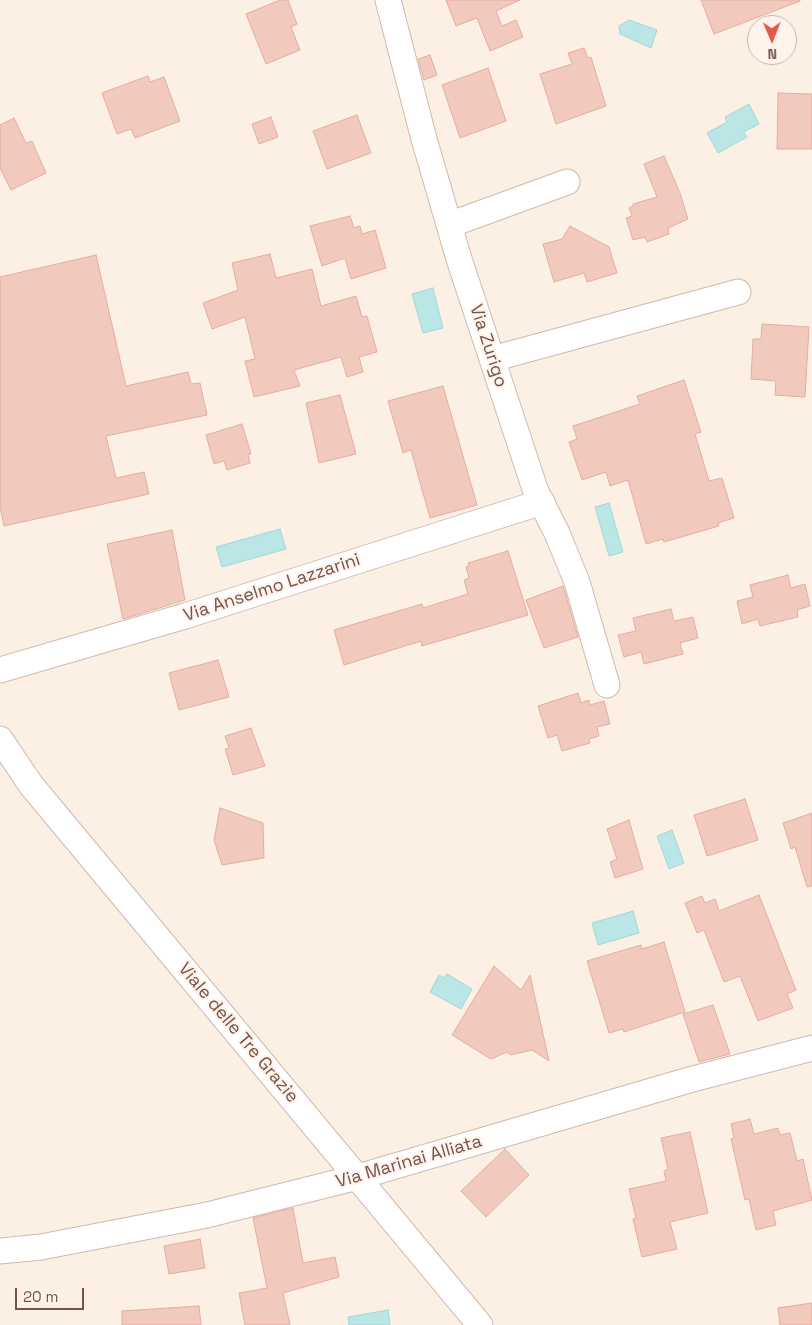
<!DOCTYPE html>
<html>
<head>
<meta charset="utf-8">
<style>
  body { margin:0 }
  #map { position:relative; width:812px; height:1325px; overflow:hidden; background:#fcf0e5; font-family:"Space Grotesk",sans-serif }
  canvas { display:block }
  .north { position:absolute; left:747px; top:15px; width:50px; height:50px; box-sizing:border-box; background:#fff4ec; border:1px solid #c8b4ab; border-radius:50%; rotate:179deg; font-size:14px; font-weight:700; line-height:20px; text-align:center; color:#75534a }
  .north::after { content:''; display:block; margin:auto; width:18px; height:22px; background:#e5564b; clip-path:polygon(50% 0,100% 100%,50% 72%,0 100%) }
  .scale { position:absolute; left:15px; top:1288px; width:69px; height:22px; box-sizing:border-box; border:2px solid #75534a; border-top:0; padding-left:6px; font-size:15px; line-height:18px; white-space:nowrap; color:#75534a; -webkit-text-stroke:4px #fff4ec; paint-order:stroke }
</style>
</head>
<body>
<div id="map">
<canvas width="812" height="1325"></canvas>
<div class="north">N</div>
<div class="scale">20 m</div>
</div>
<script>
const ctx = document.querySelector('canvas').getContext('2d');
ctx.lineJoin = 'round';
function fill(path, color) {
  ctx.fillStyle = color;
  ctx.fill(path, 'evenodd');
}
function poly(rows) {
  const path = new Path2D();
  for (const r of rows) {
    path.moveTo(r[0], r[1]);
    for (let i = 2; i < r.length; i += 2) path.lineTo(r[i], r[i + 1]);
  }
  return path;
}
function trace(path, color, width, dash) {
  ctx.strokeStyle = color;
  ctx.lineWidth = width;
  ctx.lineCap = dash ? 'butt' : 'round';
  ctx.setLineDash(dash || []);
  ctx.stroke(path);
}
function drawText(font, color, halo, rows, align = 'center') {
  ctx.font = font + ' "Space Grotesk",sans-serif';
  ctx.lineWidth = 4.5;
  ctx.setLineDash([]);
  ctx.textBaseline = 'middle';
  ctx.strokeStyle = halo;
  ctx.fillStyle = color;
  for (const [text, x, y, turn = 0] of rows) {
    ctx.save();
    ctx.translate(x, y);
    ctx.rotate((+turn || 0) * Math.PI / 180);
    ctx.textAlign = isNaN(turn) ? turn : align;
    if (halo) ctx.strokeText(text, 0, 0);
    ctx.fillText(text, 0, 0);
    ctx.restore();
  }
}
const water = poly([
  [629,20,657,30,651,48,620,34,619,26,629,20],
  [749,104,759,124,744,132,747,137,718,153,707,133,727,122,725,117,749,104],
  [433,288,443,328,423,333,412,294,433,288],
  [609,503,623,552,609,556,595,507,609,503],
  [280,529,286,549,222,567,216,547,280,529],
  [672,830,684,863,669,869,657,836,672,830],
  [633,911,639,933,598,945,592,923,633,911],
  [447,974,472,989,461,1009,430,992,439,975,444,978,447,974],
  [388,1310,390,1325,349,1325,348,1317,388,1310]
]);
fill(water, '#bae6e5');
trace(water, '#a0d8d8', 1);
const building = poly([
  [280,0,288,0,297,24,291,27,300,50,266,64,246,14,280,0],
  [446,0,520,0,496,11,502,26,516,20,523,37,490,51,477,18,456,26,446,0],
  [701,0,800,0,800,1,714,34,701,0],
  [584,48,588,58,591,57,606,106,556,124,540,74,572,64,568,53,584,48],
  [430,55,437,75,424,80,418,59,430,55],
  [488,68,506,121,460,138,442,85,488,68],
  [148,76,150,82,164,77,180,121,135,138,131,129,117,134,102,93,148,76],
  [778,93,812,94,812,149,777,149,778,93],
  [357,115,371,153,327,169,313,131,357,115],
  [271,117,278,137,259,144,252,124,271,117],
  [14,118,26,143,32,141,46,173,11,190,0,168,0,125,14,118],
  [664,156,680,193,688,219,668,228,669,234,647,242,645,237,633,240,626,218,632,216,629,208,633,206,633,204,657,197,644,164,664,156],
  [350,216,354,228,360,226,362,234,375,230,386,268,351,279,345,258,322,266,310,226,350,216],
  [570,226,609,247,617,273,587,282,584,273,554,282,543,244,562,239,570,226],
  [270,254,276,278,312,269,321,306,356,296,362,317,367,316,377,352,359,357,363,372,347,377,341,357,294,370,300,386,254,397,245,361,255,359,245,317,212,329,203,303,238,290,232,263,270,254],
  [96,255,126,386,188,372,191,384,200,383,207,415,106,436,116,478,144,472,149,494,4,526,0,507,0,277,96,255],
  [762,324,809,327,805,397,775,395,776,381,751,379,753,339,761,339,762,324],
  [684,380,701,432,695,434,709,481,722,478,734,518,718,523,719,526,664,542,663,539,646,544,628,480,610,486,606,472,582,480,569,442,577,439,573,426,640,404,637,396,684,380],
  [443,386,477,505,430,518,411,450,403,453,388,401,443,386],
  [340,395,356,454,319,463,306,403,340,395],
  [242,424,251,454,248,455,250,463,227,470,224,461,214,464,206,435,242,424],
  [172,530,185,600,123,619,107,544,172,530],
  [508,551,528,615,422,646,421,641,344,665,334,630,422,604,423,608,468,594,464,580,469,578,466,567,469,566,468,563,508,551],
  [788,575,791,588,805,584,810,606,797,610,798,617,760,626,758,619,742,624,737,601,753,597,750,585,788,575],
  [563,586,578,637,544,648,526,600,563,586],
  [671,609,674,621,693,617,698,638,680,643,683,654,644,664,641,652,624,657,618,635,636,631,633,618,671,609],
  [218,660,229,697,179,710,169,673,218,660],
  [578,693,581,703,589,700,590,705,604,701,610,724,597,727,599,736,589,739,590,743,562,751,557,735,548,738,538,706,578,693],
  [251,728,265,766,233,775,225,749,229,748,225,736,251,728],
  [745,799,758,840,707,856,694,815,745,799],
  [220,808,263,823,264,858,222,865,214,840,220,808],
  [812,813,812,886,807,887,795,847,791,849,783,823,812,813],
  [629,820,643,869,615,878,610,862,617,859,607,829,629,820],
  [759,895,796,990,787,994,793,1008,758,1021,740,976,724,982,704,930,697,933,685,903,702,896,705,903,715,899,719,911,759,895],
  [664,942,685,1012,624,1032,623,1029,609,1033,587,961,641,945,642,949,664,942],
  [494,966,521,990,530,975,549,1061,532,1050,511,1055,507,1052,491,1059,452,1035,494,966],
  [713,1005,730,1054,699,1062,683,1014,713,1005],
  [750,1119,754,1134,778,1128,780,1135,790,1133,797,1161,803,1159,812,1200,773,1211,776,1225,756,1230,749,1199,745,1200,731,1139,734,1138,731,1124,750,1119],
  [690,1132,708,1213,670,1222,677,1249,642,1257,633,1219,636,1218,629,1189,666,1181,664,1171,668,1169,661,1138,690,1132],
  [505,1149,529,1175,486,1217,461,1191,505,1149],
  [293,1208,303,1263,335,1257,339,1277,283,1293,290,1325,245,1325,239,1293,267,1288,253,1218,293,1208],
  [200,1239,205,1268,169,1274,164,1246,200,1239],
  [812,1303,812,1325,780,1325,778,1308,812,1303],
  [199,1306,201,1325,122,1325,122,1311,199,1306]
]);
fill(building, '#f1cabd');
trace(building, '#e4ad9d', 1);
const minor = poly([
  [388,0,424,139,459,259,536,492,557,533,577,582,607,685],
  [449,225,567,182],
  [492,359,738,292],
  [0,670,185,616,542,502],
  [0,739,31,785,480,1325],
  [0,1251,41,1247,207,1215,358,1177,689,1080,812,1048]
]);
trace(minor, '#d0b8ae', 27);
trace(minor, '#fff', 25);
drawText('18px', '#75534a', '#fff4ec', [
  ["Via Zurigo",488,346,72],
  ["Via Anselmo Lazzarini",272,588,-18],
  ["Viale delle Tre Grazie",238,1033,50],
  ["Via Marinai Alliata",409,1162,-16]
]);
</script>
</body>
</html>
